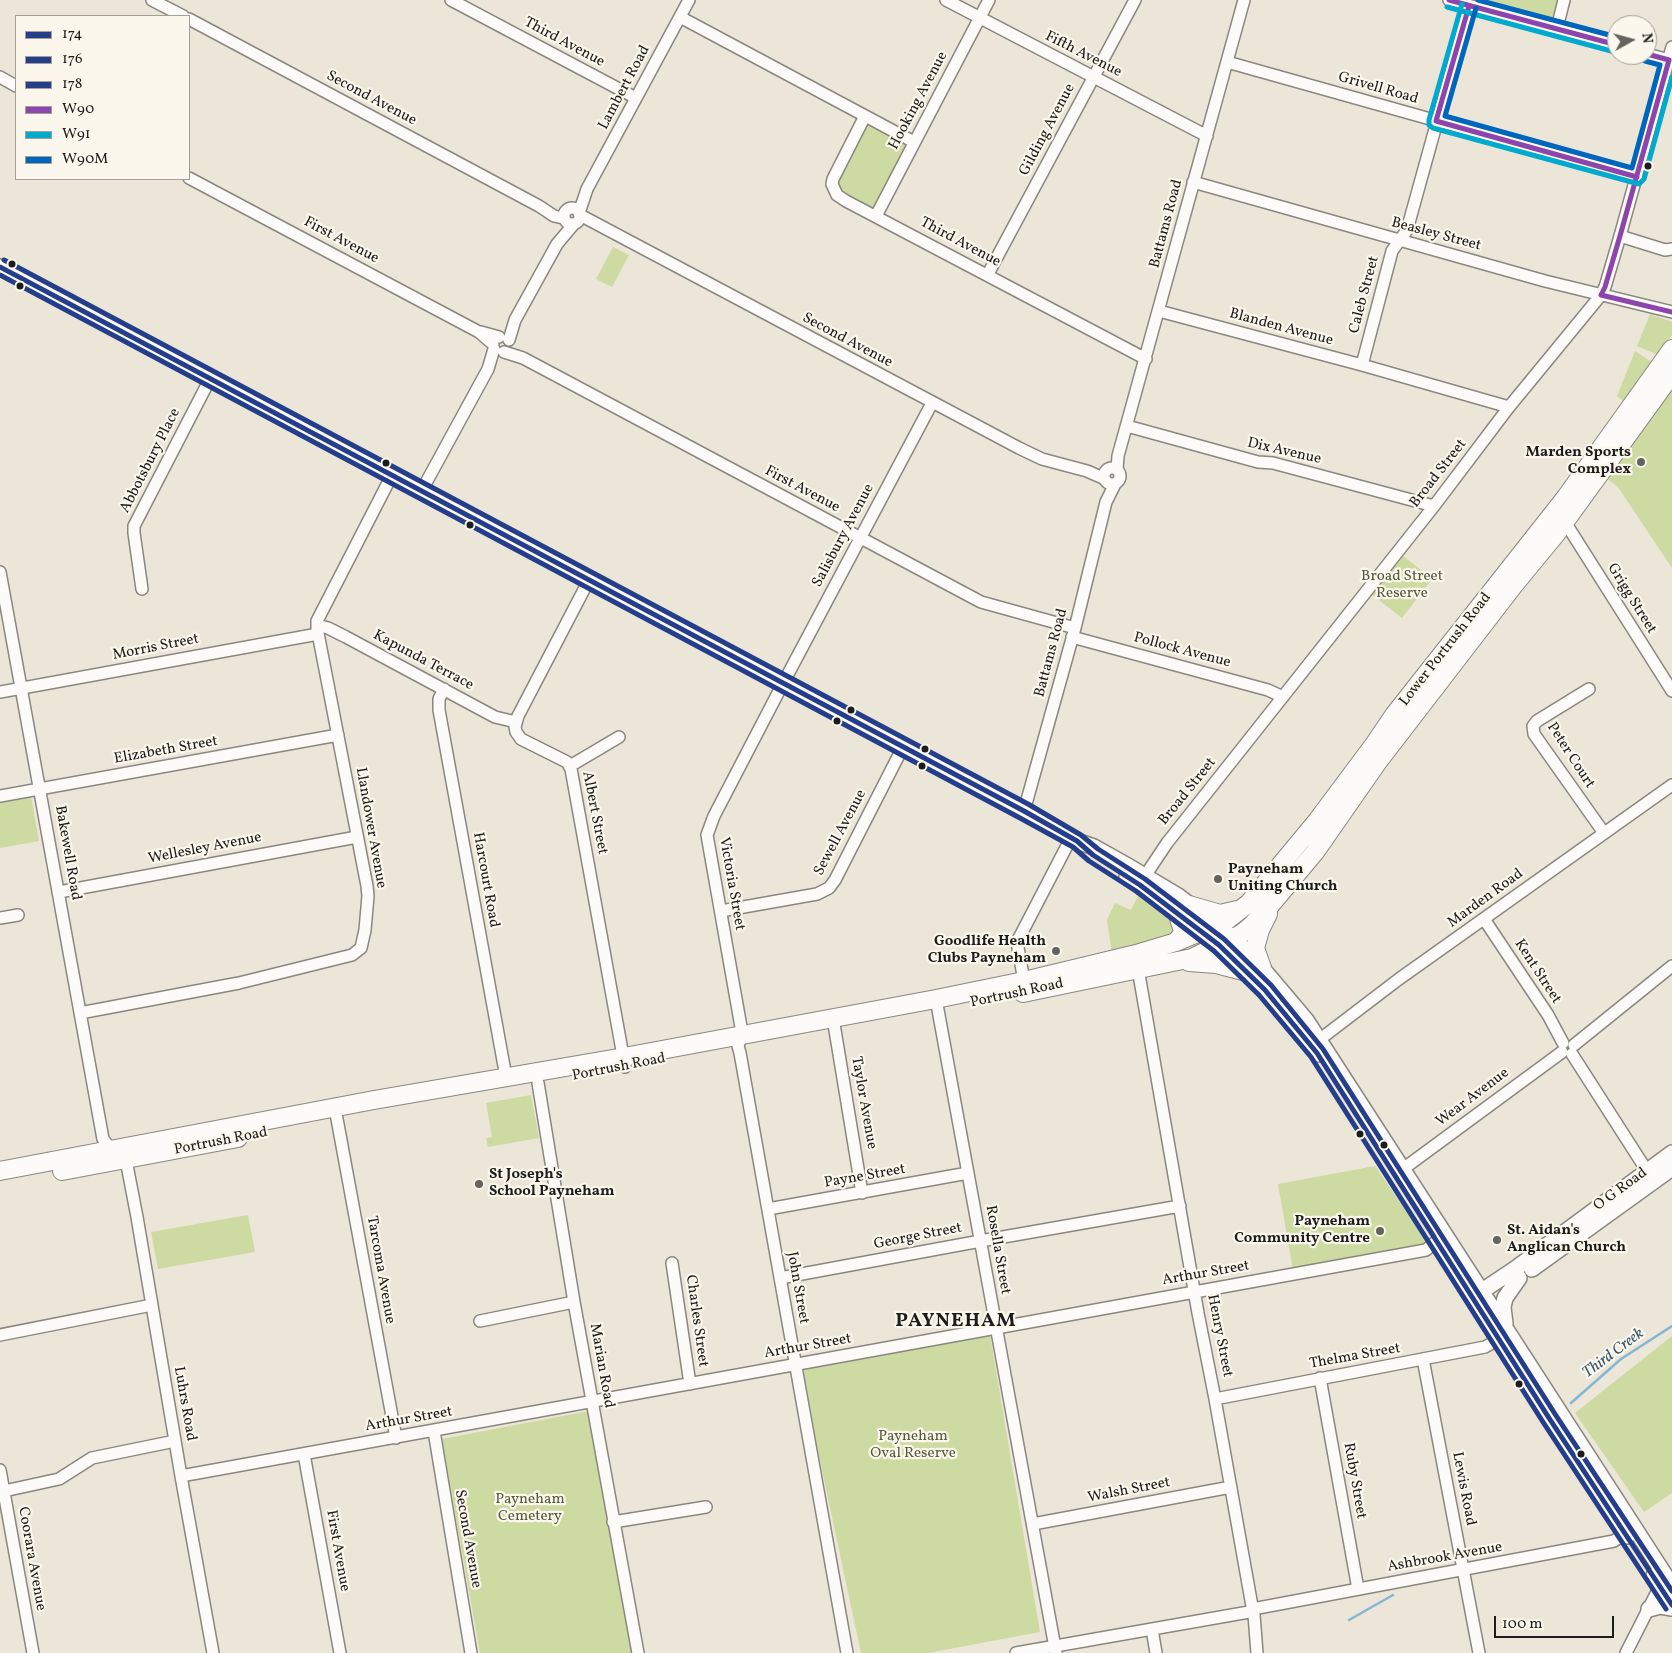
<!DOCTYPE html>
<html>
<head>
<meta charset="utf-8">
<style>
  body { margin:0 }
  #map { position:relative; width:1672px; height:1653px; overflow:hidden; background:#ebe6d8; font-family:Vollkorn,serif }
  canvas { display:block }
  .legend { position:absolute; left:15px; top:15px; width:175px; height:165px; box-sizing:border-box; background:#fbf7ec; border:1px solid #a29f99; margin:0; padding:6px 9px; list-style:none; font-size:15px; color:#1c1c1c }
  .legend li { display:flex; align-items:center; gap:10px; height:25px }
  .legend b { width:25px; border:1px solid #a29f99 }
  .north { position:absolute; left:1607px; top:15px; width:50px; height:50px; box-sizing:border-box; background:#fbf7ec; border:1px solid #a29f99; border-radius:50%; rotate:83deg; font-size:14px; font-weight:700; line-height:20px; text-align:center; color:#1c1c1c }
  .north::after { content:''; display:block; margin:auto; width:18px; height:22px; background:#64635e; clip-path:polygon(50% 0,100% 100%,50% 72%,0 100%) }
  .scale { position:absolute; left:1494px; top:1616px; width:120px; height:22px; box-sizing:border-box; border:2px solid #1c1c1c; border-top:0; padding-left:6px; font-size:15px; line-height:18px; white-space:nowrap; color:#1c1c1c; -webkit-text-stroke:4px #fbf7ec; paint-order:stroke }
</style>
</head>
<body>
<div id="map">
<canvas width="1672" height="1653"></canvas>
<ul class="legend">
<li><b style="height:6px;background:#243e8c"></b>174</li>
<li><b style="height:6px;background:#243e8c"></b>176</li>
<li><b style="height:6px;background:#243e8c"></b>178</li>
<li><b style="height:6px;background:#8e44ad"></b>W90</li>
<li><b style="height:6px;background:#00a9ce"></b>W91</li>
<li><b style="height:6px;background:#0065bd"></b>W90M</li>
</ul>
<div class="north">N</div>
<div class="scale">100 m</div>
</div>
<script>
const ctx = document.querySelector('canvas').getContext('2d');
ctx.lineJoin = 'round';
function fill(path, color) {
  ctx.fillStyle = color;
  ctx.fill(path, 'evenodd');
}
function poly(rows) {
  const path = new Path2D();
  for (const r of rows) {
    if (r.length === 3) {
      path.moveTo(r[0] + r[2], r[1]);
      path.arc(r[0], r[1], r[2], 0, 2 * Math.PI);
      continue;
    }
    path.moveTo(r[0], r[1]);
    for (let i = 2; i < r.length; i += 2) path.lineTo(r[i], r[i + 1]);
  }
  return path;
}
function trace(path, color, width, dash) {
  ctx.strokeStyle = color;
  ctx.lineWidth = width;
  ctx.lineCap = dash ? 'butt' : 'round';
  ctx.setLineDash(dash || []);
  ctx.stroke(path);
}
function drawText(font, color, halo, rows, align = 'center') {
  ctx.font = font + ' Vollkorn,serif';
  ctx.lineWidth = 4.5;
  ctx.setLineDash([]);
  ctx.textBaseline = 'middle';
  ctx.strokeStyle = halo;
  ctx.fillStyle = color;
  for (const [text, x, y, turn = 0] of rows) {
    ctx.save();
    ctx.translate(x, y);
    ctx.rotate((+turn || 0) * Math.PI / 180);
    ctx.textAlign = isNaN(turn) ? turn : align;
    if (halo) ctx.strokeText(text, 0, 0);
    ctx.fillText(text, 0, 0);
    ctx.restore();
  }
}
fill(poly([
  [1449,0,1564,0,1557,28],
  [865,116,914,142,876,216,846,201,833,179],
  [613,247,629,255,612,287,596,279],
  [1650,314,1672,322,1672,335,1658,355,1637,346],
  [1635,351,1653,363,1626,403,1617,396],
  [1672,374,1672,568,1618,487,1601,474],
  [1401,554,1432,579,1402,618,1371,594],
  [31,796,39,841,0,848,0,801],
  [1139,894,1166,914,1175,923,1174,938,1112,954,1107,920,1115,903,1131,910],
  [531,1095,539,1138,488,1147,486,1138,492,1137,486,1103],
  [1375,1166,1426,1240,1422,1246,1293,1270,1278,1184],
  [248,1215,255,1252,158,1269,151,1232],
  [990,1335,1040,1632,928,1653,861,1653,819,1456,803,1368],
  [1672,1336,1672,1493,1644,1512,1575,1413],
  [589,1411,632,1653,480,1653,442,1439]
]), '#cddaa2');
trace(poly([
  [1571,1403,1621,1359,1672,1326],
  [1349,1620,1393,1595]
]), '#85b6d2', 2.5);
const minor = poly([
  [152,0,183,16],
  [451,0,636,98],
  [946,0,1207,136],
  [1449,0,1617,45],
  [680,17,914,142],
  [189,19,539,206,554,216,563,218],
  [1557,28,1564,0],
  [1647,54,1669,60],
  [1227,62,1637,177],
  [0,77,16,86],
  [865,116,833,179,832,184,837,195,846,201,1146,359],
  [189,178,479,332,493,344],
  [1193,182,1545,281,1672,312],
  [572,216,8],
  [579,213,587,189,689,0],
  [580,215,1019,448,1042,459,1087,471,1103,478],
  [876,216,989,0],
  [1620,236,1665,250,1672,249],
  [988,274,1135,0],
  [1159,311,1362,365,1509,407],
  [481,332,499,337],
  [509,340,515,320,557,244,573,225],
  [504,352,523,358,570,383,981,602,1075,628],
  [1362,365,1392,251,1407,230,1469,6],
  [1127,426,1258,462,1273,463,1434,506],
  [1112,476,8],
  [1117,470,1118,456,1244,0],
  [422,490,488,369,494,349],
  [1565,522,1672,691],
  [0,572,103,1139,111,1149],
  [589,580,518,716,515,727,516,732,521,739,567,762,571,769,625,1067],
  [142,589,134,533,134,526,210,379],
  [317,625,328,628,346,637,495,717,516,722],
  [1072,637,1268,690,1283,697],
  [444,689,439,699,439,710,506,1077],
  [1589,689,1537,721,1533,726,1534,734,1604,833],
  [0,692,318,634],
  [570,766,619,737],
  [0,796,338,735],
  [1024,811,1075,628,1106,502,1115,484],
  [1145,876,1167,843,1434,506,1509,407,1601,295,1605,287,1620,236,1672,47],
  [59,892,357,837],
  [721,911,817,894,829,888,835,880,903,747],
  [0,918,18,915],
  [1484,919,1548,1015,1563,1043],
  [1137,963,1198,1313,1215,1399,1252,1606],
  [1024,981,1017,942,1071,838],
  [936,999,1056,1653],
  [80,1013,239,983,352,955,361,948,365,930,368,896,367,886,317,628,317,621,392,475],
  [833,1018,862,1193],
  [1319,1040,1399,979,1672,785],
  [1574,1045,1672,966],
  [1572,1054,1647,1171],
  [538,1083,574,1302,638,1653],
  [335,1108,396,1438],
  [126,1160,137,1217,181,1476,213,1653],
  [1403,1169,1562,1052],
  [768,1209,968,1173],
  [672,1263,690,1384],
  [780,1278,986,1240,1180,1206],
  [480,1321,574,1302],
  [0,1335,152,1305],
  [1423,1359,1479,1653],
  [1320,1378,1358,1589],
  [1215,1399,1485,1347,1499,1339],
  [434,1431,471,1653],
  [304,1454,340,1653],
  [0,1470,33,1653],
  [181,1476,1426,1250,1437,1241],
  [4,1491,59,1479,92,1458,175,1441],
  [613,1522,706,1507],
  [1033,1524,1231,1487],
  [1258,1608,1614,1541,1631,1529],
  [1254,1615,1257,1653],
  [1152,1629,1156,1653],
  [847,1653,740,1053,738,1046,742,1034,741,1027,707,835,714,816,778,693,932,403],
  [1016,1653,1249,1612],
  [1626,1653,1660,1586]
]);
const major = poly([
  [0,267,351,454,422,490,1024,811,1077,841,1094,847,1126,865,1178,896,1233,938,1262,968,1306,1020,1672,1586],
  [1127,877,1169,906,1219,945,1265,990,1318,1054],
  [1442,1249,1549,1418,1627,1536],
  [1532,1269,1672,1168],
  [1473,1297,1515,1269,1672,1153],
  [1505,1324,1503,1307,1505,1298,1519,1278],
  [1654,1576,1672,1605],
  [1649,1609,1660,1606,1672,1608]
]);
const highway = poly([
  [1189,905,1220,914,1237,910],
  [1176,942,1181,936,1183,931,1177,912],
  [1189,962,1216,964,1247,972],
  [1262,968,1255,948,1260,930,1268,914],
  [1023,993,1192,958,1241,934,1251,926,1268,908,1315,852,1377,763,1514,585,1556,534,1672,374],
  [0,1171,374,1100,624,1057,936,999,1024,981,1136,954,1176,942,1226,921,1249,903,1317,821,1373,746,1394,715,1566,497,1672,349],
  [62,1171,238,1138]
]);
trace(minor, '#8a8781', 14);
trace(major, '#8a8781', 18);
trace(highway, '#8a8781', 20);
trace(minor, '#fcfbf9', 11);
trace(major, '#fcfbf9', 15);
trace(highway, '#fcfbf9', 18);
trace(poly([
  [0,267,1024,811,1077,841,1093,855,1140,885,1219,945,1265,990,1317,1053,1549,1418,1672,1605]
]), '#243e8c', 5);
trace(poly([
  [0,275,1020,818,1073,847,1089,861,1136,891,1214,951,1259,995,1311,1057,1543,1422,1666,1609]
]), '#243e8c', 5);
trace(poly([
  [4,260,1028,804,1081,835,1098,849,1145,879,1224,939,1271,985,1323,1049,1555,1414,1672,1591]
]), '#243e8c', 5);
trace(poly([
  [1449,0,1617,45],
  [1469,6,1436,121,1637,177],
  [1647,54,1669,60,1620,236,1605,287,1601,295,1672,312]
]), '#8e44ad', 5);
trace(poly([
  [1462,4,1429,120,1429,125,1433,128,1639,184,1644,179,1672,77],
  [1447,7,1615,52]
]), '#00a9ce', 5);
trace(poly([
  [1478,0,1617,37],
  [1476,8,1445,116,1632,168,1660,65,1645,61]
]), '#0065bd', 5);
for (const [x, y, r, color] of [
  [1648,166,4.5,"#1c1c1c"],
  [12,264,4.5,"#1c1c1c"],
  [20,286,4.5,"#1c1c1c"],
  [1641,462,5,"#64635e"],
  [386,463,4.5,"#1c1c1c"],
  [470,525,4.5,"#1c1c1c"],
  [851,710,4.5,"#1c1c1c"],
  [837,721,4.5,"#1c1c1c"],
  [925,749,4.5,"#1c1c1c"],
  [922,766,4.5,"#1c1c1c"],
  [1218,879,5,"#64635e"],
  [1056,951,5,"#64635e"],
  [1360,1134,4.5,"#1c1c1c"],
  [1384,1145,4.5,"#1c1c1c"],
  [479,1184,5,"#64635e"],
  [1380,1231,5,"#64635e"],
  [1497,1240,5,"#64635e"],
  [1519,1384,4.5,"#1c1c1c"],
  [1581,1454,4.5,"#1c1c1c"]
]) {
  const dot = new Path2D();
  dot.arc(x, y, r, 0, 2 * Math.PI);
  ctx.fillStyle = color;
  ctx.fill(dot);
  trace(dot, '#fbf7ec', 2);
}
drawText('15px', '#1c1c1c', '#fbf7ec', [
  ["Third Avenue",564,43,28],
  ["Fifth Avenue",1083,55,27],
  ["Lambert Road",625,88,-62],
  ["Grivell Road",1378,89,16],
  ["Second Avenue",371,99,28],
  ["Hooking Avenue",919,101,-62],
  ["Gilding Avenue",1048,130,-62],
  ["Battams Road",1167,224,-75],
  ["Beasley Street",1436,235,15],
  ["First Avenue",341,241,28],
  ["Third Avenue",960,243,28],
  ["Caleb Street",1365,295,-75],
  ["Blanden Avenue",1281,328,15],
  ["Second Avenue",847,341,28],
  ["Dix Avenue",1284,452,13],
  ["Abbotsbury Place",151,461,-63],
  ["Broad Street",1439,474,-52],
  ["First Avenue",802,490,28],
  ["Salisbury Avenue",844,536,-62],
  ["Grigg Street",1631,599,58],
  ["Morris Street",156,648,-11],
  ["Lower Portrush Road",1446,650,-52],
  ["Pollock Avenue",1182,651,15],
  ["Battams Road",1052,653,-75],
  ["Kapunda Terrace",423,661,28],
  ["Elizabeth Street",166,751,-10],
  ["Peter Court",1570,756,57],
  ["Broad Street",1188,792,-51],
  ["Albert Street",594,813,79],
  ["Llandower Avenue",370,828,80],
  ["Sewell Avenue",841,833,-62],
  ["Wellesley Avenue",205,849,-11],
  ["Bakewell Road",67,853,80],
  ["Harcourt Road",485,880,80],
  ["Victoria Street",731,884,80],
  ["Marden Road",1486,899,-36],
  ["Kent Street",1537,972,57],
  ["Portrush Road",1017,994,-12],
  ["Portrush Road",619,1068,-11],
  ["Wear Avenue",1473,1098,-37],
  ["Taylor Avenue",863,1103,80],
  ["Portrush Road",221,1142,-11],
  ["Payne Street",865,1177,-10],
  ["O G Road",1621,1190,-36],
  ["George Street",918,1237,-11],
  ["Rosella Street",997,1250,80],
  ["Tarcoma Avenue",380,1270,80],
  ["Arthur Street",1206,1274,-10],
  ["John Street",797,1288,80],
  ["Charles Street",696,1321,82],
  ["Henry Street",1219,1336,79],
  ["Arthur Street",808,1347,-10],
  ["Thelma Street",1355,1357,-10],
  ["Marian Road",601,1366,80],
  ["Luhrs Road",184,1404,80],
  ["Arthur Street",409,1420,-10],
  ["Ruby Street",1354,1481,80],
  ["Lewis Road",1463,1489,79],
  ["Walsh Street",1129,1491,-11],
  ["Second Avenue",467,1539,80],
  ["First Avenue",337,1551,80],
  ["Ashbrook Avenue",1445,1558,-10],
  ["Coorara Avenue",31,1559,80]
]);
drawText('bold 15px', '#1c1c1c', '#fbf7ec', [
  ["Marden Sports",1631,453],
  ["Complex",1631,470],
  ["Payneham",1228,870,"left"],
  ["Uniting Church",1228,887,"left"],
  ["Goodlife Health",1046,942],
  ["Clubs Payneham",1046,959],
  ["St Joseph's",489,1175,"left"],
  ["School Payneham",489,1192,"left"],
  ["Payneham",1370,1222],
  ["Community Centre",1370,1239],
  ["St. Aidan's",1507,1231,"left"],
  ["Anglican Church",1507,1248,"left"]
], 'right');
drawText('15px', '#525b3c', '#fbf7ec', [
  ["Broad Street",1402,577],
  ["Reserve",1402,594],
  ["Payneham",913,1437],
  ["Oval Reserve",913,1454],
  ["Payneham",530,1500],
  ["Cemetery",530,1517]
]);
drawText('italic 16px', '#37586d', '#fbf7ec', [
  ["Third Creek",1614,1354,-37]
]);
ctx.letterSpacing = '1px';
drawText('bold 20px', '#1c1c1c', '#fbf7ec', [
  ["PAYNEHAM",956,1322]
]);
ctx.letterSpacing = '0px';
</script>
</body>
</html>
